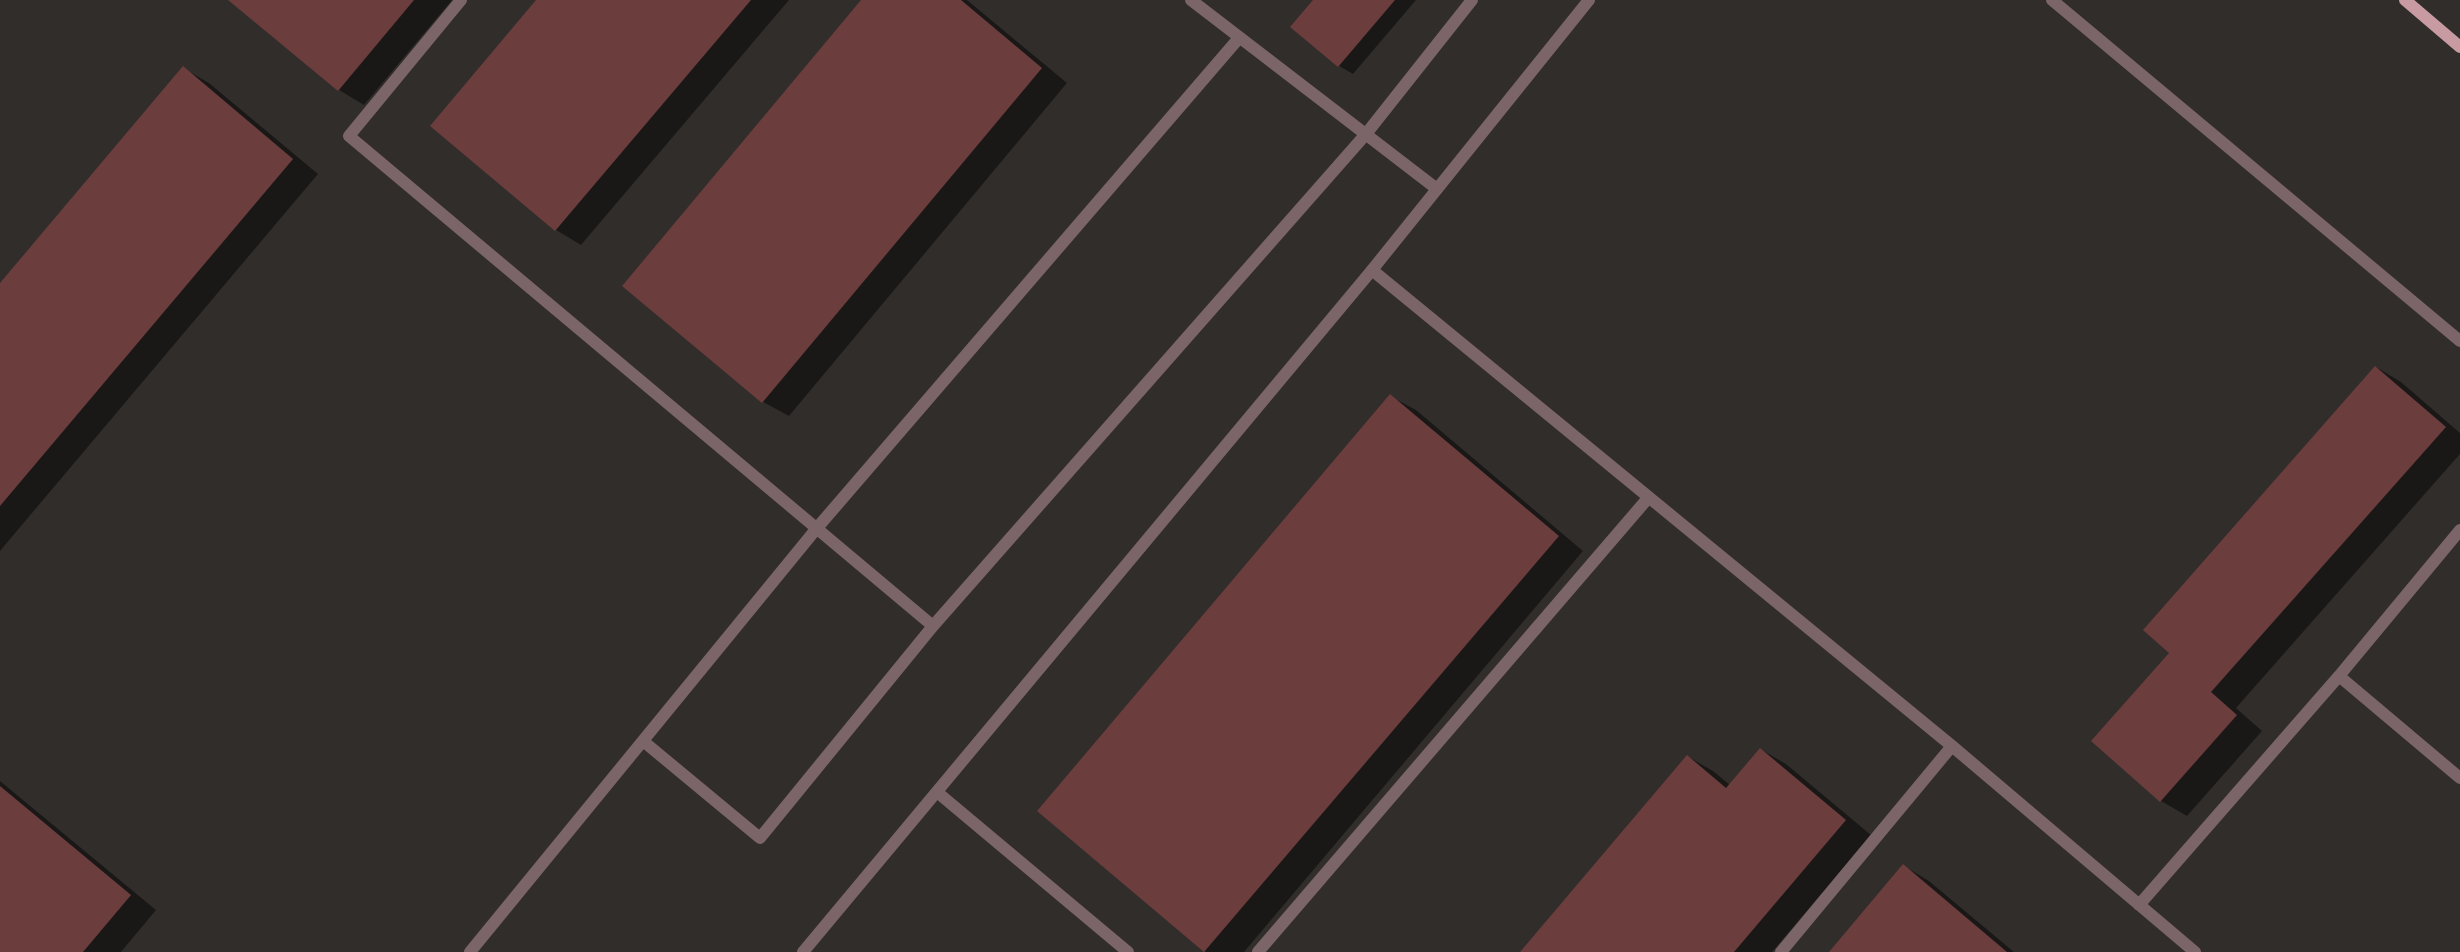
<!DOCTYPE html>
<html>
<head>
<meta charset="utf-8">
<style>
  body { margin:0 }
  canvas { display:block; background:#312d2a }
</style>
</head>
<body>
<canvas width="2460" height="952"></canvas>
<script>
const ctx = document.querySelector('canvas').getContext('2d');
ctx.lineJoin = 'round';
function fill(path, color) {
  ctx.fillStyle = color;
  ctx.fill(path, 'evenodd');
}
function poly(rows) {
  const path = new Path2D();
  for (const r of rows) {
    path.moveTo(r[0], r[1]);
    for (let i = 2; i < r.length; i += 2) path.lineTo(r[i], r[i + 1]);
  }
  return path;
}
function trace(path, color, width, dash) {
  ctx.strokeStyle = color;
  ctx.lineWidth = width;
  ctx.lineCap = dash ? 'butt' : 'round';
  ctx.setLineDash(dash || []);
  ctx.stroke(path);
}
fill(poly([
  [230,0,452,0,364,105,339,90],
  [538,0,789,0,581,245,556,230,431,126],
  [862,0,967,0,1067,83,789,416,763,402,623,285],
  [1315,0,1416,0,1353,74,1339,66,1292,27],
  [183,68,209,83,318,174,0,551,0,285],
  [2376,367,2401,382,2460,433,2460,454,2236,708,2262,731,2187,816,2161,801,2093,741,2171,653],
  [1390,396,1416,410,1583,551,1244,952,1206,952,1038,811],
  [1760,749,1786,764,1871,835,1772,952,1522,952,1687,756,1713,771,1730,785],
  [0,781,156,910,121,952,0,952],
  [1904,866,1929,881,2014,952,1831,952]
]), '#0007');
fill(poly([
  [228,0,414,0,338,91],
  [536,0,751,0,555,231,430,126],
  [861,0,961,0,1042,68,762,403,622,286],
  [1313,0,1395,0,1338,67,1290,27],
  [183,66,293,159,0,506,0,283],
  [2375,366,2446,427,2211,692,2237,715,2160,802,2091,741,2169,653,2143,630],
  [1390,394,1559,536,1204,952,1037,811],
  [1760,748,1846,820,1734,952,1520,952,1687,755,1726,788],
  [0,786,131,895,83,952,0,952],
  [1903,864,2007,952,1829,952]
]), '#6b3d3d');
trace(poly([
  [461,0,349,136,933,626],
  [1191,0,1437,189],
  [2052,0,2460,341],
  [1372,270,1952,746,2195,952],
  [2339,676,2460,778],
  [643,741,760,838,933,626,1366,134,1472,0],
  [937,792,1128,952],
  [2139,905,2339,676,2460,530],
  [470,952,817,528,1239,38],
  [1258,952,1649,497],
  [1781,952,1952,746]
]), '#7b6569', 12);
trace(poly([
  [803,952,1372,270,1589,0]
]), '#7b6569', 12);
trace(poly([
  [2405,0,2460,47]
]), '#c89ba3', 12);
</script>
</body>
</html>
